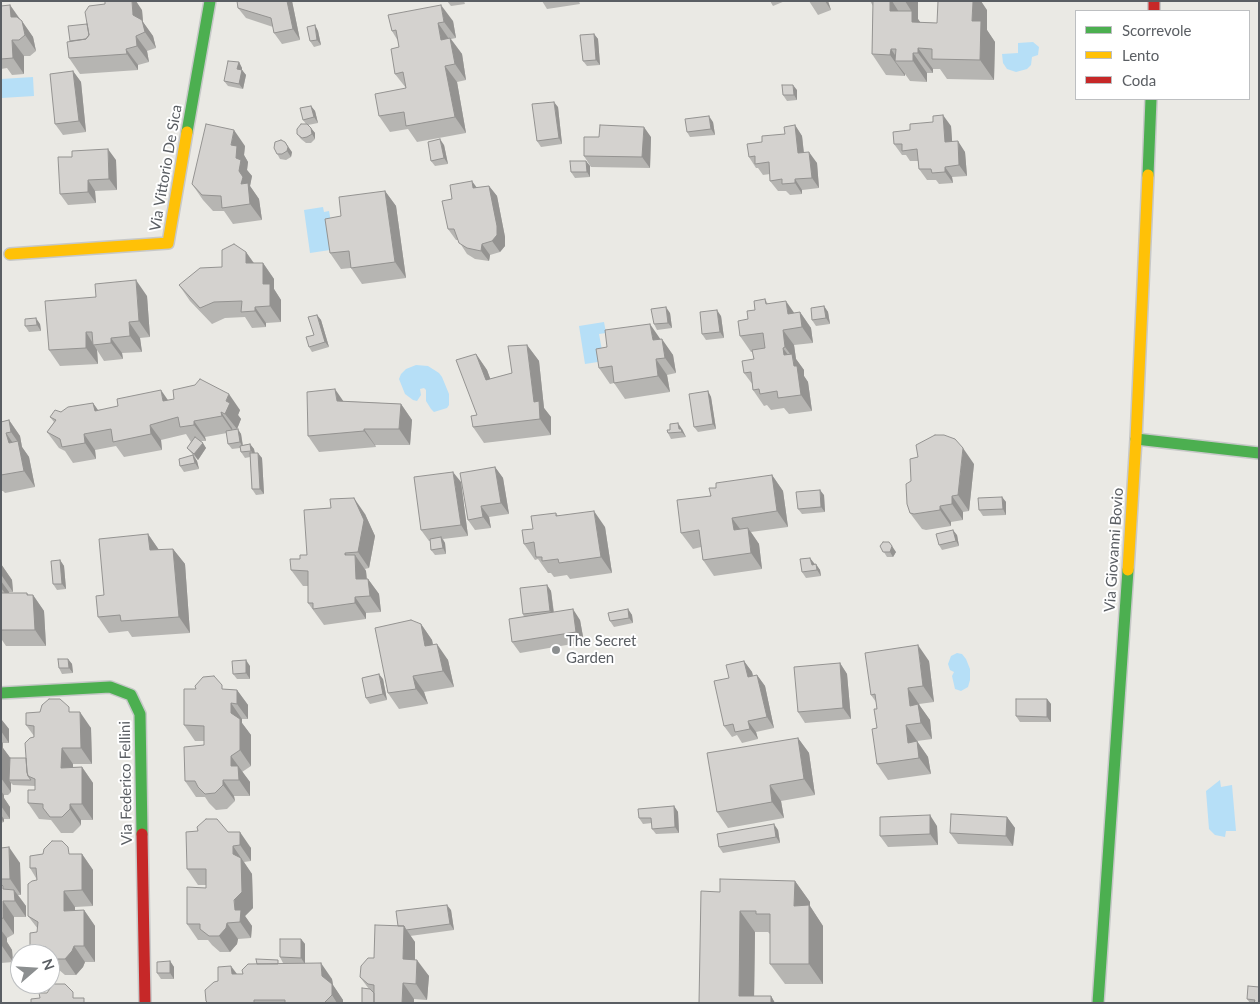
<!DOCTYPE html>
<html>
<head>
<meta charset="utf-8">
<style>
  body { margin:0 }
  #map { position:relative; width:1260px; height:1004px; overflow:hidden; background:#eae9e4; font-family:Lato,sans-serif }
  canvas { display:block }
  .frame { position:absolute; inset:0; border:2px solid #5a5e63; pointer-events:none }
  .legend { position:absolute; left:1075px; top:10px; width:175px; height:90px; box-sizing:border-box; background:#fff; border:1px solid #bdbfc1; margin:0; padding:6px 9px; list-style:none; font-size:15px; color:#5a5e63 }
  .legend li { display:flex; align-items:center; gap:10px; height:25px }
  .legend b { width:25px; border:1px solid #bdbfc1 }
  .north { position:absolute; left:10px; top:944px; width:50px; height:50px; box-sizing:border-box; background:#fff; border:1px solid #bdbfc1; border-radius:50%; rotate:71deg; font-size:14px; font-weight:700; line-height:20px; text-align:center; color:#5a5e63 }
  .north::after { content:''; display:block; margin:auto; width:18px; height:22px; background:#8c8f90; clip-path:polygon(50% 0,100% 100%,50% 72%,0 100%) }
</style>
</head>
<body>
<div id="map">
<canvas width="1260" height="1004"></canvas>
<div class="frame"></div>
<ul class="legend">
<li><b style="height:6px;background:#4caf50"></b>Scorrevole</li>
<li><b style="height:6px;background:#ffc107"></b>Lento</li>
<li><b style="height:6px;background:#c62828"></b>Coda</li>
</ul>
<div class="north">N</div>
</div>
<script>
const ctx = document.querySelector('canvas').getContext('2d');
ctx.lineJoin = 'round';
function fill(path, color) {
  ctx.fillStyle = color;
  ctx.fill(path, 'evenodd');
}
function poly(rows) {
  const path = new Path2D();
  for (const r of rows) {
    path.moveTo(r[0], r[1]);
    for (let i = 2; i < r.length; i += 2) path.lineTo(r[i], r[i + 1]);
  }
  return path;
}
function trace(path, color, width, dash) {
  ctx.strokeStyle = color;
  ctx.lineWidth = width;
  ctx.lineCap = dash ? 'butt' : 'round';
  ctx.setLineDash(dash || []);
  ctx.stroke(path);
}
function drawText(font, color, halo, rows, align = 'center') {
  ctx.font = font + ' Lato,sans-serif';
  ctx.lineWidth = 4;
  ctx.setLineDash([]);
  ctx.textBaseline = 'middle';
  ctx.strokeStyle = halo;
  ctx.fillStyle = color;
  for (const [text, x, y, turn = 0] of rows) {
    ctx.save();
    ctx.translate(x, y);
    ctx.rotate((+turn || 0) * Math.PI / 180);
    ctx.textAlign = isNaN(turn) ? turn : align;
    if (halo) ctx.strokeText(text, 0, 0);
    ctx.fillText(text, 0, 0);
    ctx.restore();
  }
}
fill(poly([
  [1033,42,1039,47,1038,55,1032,57,1031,65,1027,69,1016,72,1007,69,1003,63,1002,54,1018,53,1018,43],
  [33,77,34,96,1,98,1,79],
  [323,207,324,212,329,211,331,222,330,250,310,253,304,210],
  [604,322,606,333,599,334,604,361,585,364,579,326],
  [416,365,428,366,439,373,442,377,449,394,449,405,447,408,434,412,431,409,426,401,426,390,424,388,420,389,421,395,417,401,413,400,405,394,399,379,401,374,406,369],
  [957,653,962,654,966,659,970,669,970,680,968,687,961,691,955,689,952,676,954,672,950,670,948,664,951,656],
  [1220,780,1221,787,1232,785,1236,831,1226,831,1225,837,1215,835,1209,829,1206,791]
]), '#b6dff7');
const fast = poly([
  [187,132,210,1],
  [1148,175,1151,99],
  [1136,439,1259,453],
  [1,693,110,687,131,695,140,714,142,834],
  [1098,1003,1128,570]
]);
const slow = poly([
  [10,254,168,243,187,132],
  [1128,570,1136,439,1148,175]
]);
const jam = poly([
  [1154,1,1154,11],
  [142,834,145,1003]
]);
trace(fast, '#c7c8c8', 14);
trace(slow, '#c7c8c8', 14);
trace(jam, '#c7c8c8', 14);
trace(fast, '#4caf50', 11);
trace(slow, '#ffc107', 11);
trace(jam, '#c62828', 11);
fill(poly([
  [237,1,292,1,300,40,282,44,274,33,273,27,246,18,238,8],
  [447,1,464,1,465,4,451,6],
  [542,1,579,1,580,4,547,9],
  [770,1,785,1,773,6],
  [809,1,828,1,831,10,818,15],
  [870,1,918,1,918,19,920,22,937,23,987,10,987,30,995,42,994,80,947,79,940,69,933,69,933,73,927,73,927,82,910,81,905,74,905,76,886,75,872,54,873,6],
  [10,5,33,37,36,51,30,56,24,56,24,74,12,75,7,68,1,69,1,6],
  [142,10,143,22,153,36,156,48,147,51,149,62,138,65,138,70,80,74,69,58,71,41,87,24],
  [388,15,453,21,456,38,451,39,462,54,466,80,457,82,466,133,417,142,408,129,390,132,379,116,406,88,395,74,399,47,398,41,392,31],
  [315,25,318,31,321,45,314,47,310,41],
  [594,34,598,39,600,65,587,66,583,61],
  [239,62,242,68,242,70,246,75,243,89,228,86,224,81],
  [73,71,81,82,86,132,63,135,55,124],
  [797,90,797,100,787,101,783,95],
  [311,106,315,111,318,123,308,125,315,133,315,139,311,143,306,143,301,139,297,134,306,124,303,120],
  [558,107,562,144,541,147,537,141],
  [713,122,715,135,690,137,687,132],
  [795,125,802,136,804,153,817,163,819,188,802,190,802,194,790,195,786,191,778,191,770,181,770,174,763,175,758,168,756,168,749,157,762,142,785,134],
  [951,126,952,142,965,152,967,176,952,177,953,183,939,184,936,180,927,180,919,169,918,161,910,161,906,155,902,155,894,144,910,130],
  [599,137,651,137,650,168,591,167,584,156],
  [444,145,448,164,435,166,431,161],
  [245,146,244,155,248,162,247,170,252,176,250,186,259,199,262,220,233,224,224,211,213,211,203,200,192,184],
  [274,148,292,152,291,157,286,160,280,159],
  [116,160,117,190,95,191,96,203,68,205,60,194],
  [586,161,590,166,590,177,575,178,571,172],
  [489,186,497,196,505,237,505,246,500,252,490,255,489,261,475,259,467,254,458,240,456,240,448,229,452,199,477,188],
  [385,191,396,206,406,278,362,284,351,268,341,269,330,253,341,216],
  [246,252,254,263,263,263,274,279,274,289,281,300,281,322,266,323,266,327,252,328,245,317,225,318,212,324,190,301,179,285,222,267],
  [147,296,150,337,140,338,142,352,122,353,123,359,104,361,97,350,98,364,60,366,49,350],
  [765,299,768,304,794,313,800,312,811,328,813,343,794,345,796,359,804,370,804,376,808,382,812,411,789,414,784,408,771,410,767,405,764,406,753,390,753,385,744,373,754,359,753,352,751,352,740,336,748,319],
  [824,306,828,312,830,324,816,326,812,320],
  [670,313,672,328,657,330,654,324],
  [317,315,321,320,329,347,312,352,309,347,314,335],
  [721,316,724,338,706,340,702,334],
  [40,324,41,331,29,332,25,326],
  [661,339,673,355,676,373,667,375,670,392,625,399,614,383,610,384,599,368],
  [527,345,539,361,544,408,551,417,551,435,484,443,473,427,477,415,476,354,487,370,490,379,512,373],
  [708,391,711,397,716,429,698,432,694,427],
  [168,400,240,410,238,415,241,419,237,429,241,434,243,445,250,444,254,449,255,453,262,458,264,494,256,495,252,489,250,457,245,458,241,452,240,448,232,449,228,444,227,433,205,437,206,441,201,441,206,448,198,460,194,456,197,461,199,469,184,472,180,466,193,455,187,448,191,442,186,434,161,440,162,450,124,457,116,446,95,450,96,459,73,463,65,451,59,448,47,432,54,422,50,417,61,412,93,403,98,410],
  [343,401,401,404,412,420,410,445,375,445,376,447,319,452,308,436],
  [9,420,20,436,22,447,29,457,35,487,5,493,3,491,1,491,1,422],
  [682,429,686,437,671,439,668,433],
  [974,464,969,511,963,512,963,520,951,522,951,526,926,530,922,529,910,513],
  [495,467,503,478,509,514,489,517,491,528,475,530,468,520],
  [772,475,783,491,788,527,751,532,759,544,762,569,714,576,703,560,701,547,693,549,681,533,716,488],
  [461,482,468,536,443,539,445,543,446,554,435,555,431,550,430,541,429,541,421,530],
  [824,495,825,512,802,514,798,509],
  [1002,497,1006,502,1006,515,983,516,979,510],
  [556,513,558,516,605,527,612,573,570,579,567,575,554,577,551,573,548,573,538,559,535,560,524,544,533,529],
  [365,514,375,536,369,568,365,569,366,571,367,579,368,579,379,594,381,612,366,613,366,619,324,625,308,603,308,586,303,586,291,570,307,555],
  [148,534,159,550,173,549,185,564,190,633,132,637,128,631,109,633,98,617,104,595],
  [957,535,959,546,942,550,939,545],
  [880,546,896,552,893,557,887,557],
  [60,560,64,566,66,589,57,590,53,584],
  [814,563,815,564,820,570,821,576,806,578,802,572],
  [1,564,12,580,13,592,9,592,9,593,33,595,44,611,46,646,6,646,2,640,1,642],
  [547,585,551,591,554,612,580,620,584,642,520,653,512,642,524,617,523,614],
  [628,609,632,615,633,623,614,627,610,621],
  [421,624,432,640,433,644,448,660,454,687,424,692,428,704,399,709,388,693],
  [68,659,72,664,73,673,62,674,59,668],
  [744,661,752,672,753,676,757,675,765,686,774,728,756,732,758,739,742,743,737,735,732,737,724,726,729,678],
  [929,661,934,702,919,704,920,706,930,720,932,739,917,741,928,757,931,774,888,780,877,764,877,709,876,702,871,695],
  [840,663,847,674,851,719,805,723,798,712],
  [250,666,250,679,237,679,233,674],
  [383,679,387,700,370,704,366,698],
  [225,689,237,690,248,705,248,719,242,719,242,723,251,735,251,766,242,772,250,782,250,796,234,796,235,801,227,809,216,810,209,803,205,797,196,797,185,781,204,745,204,741,195,741,184,725],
  [1047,699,1051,704,1051,722,1020,722,1016,716],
  [72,712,91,728,92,764,73,764,73,767,82,767,93,783,93,820,81,820,81,825,73,833,61,833,51,820,39,819,28,803,35,790,35,786,13,785,11,783,11,792,8,795,4,795,4,798,10,807,10,819,4,819,4,822,1,823,1,719,9,729,9,743,3,743,3,748,10,758,26,758,34,736,26,725],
  [798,738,809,753,815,795,781,801,784,818,728,828,717,812],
  [674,806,678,812,679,833,656,834,652,829,652,823,643,824,639,818],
  [1007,817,1015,828,1013,846,958,844,950,833],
  [937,826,938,845,888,847,880,836],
  [778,830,780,843,723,853,719,847],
  [228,832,251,848,251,861,244,862,252,874,253,908,245,916,252,926,251,938,238,939,237,944,230,952,220,952,212,945,208,940,198,940,187,924,206,888,206,885,198,885,187,869],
  [1,848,20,863,21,895,18,895,26,906,26,917,14,917,14,934,7,938,7,942,12,950,13,962,1,963],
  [73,854,82,854,93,870,93,906,75,907,75,911,84,910,95,926,95,962,85,962,83,967,76,975,65,975,58,969,53,962,50,962,50,954,35,954,30,946,37,932,38,929,28,916,37,880,36,878,30,868],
  [795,881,810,902,810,906,823,926,823,984,785,984,770,964,770,934,768,932,755,932,754,996,771,996,775,1003,699,1003,720,892],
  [451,910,454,930,410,936,415,942,415,960,429,976,427,1000,414,999,414,1003,362,1003,369,989,360,977,398,926],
  [301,939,305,944,305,963,332,979,333,985,343,1000,343,1003,207,1003,206,1001,218,981,237,974,243,974,281,964,295,963,283,963,280,957],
  [20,960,20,984,27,984,27,986,19,986,15,981],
  [170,961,174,967,174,979,161,979,157,973],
  [1259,987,1259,1003,1250,1003,1247,999]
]), '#b6b5b2');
fill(poly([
  [132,1,136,1,142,10,143,22,153,36,156,48,133,15],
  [287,1,292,1,300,40,293,29],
  [825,1,828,1,831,10],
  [890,1,892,1,904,20,890,11],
  [905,1,918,1,918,19,927,32,912,22,912,12],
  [973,1,981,1,987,10,987,30,995,42,994,80,980,60,972,21],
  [10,5,21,21,11,17],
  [441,5,453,21,456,38,444,22],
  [22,21,33,37,36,51,25,35],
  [438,23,449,39,441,40],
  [315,25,318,31,321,45,317,40],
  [594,34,598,39,600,65,596,60],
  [136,36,147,51,149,62,137,46],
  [450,38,462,54,466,80,455,64],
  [12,40,24,56,24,74,13,58],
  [918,48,933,69,933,73,918,53],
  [126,49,138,65,138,70,127,54],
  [891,49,899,61,895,61,905,74,905,76,890,55],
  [913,53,927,73,927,82,913,61],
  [239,62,242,68,242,70,246,75,243,89,239,84,237,69],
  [445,66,457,82,466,133,455,117],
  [73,71,81,82,86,132,79,121],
  [793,85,797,90,797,100,794,95],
  [554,102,558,107,562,144,559,138],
  [311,106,315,111,318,123,314,117],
  [943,115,951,126,953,153,945,142],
  [709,116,713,122,715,135,711,129],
  [795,125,802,136,805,164,798,153],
  [644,127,651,137,650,168,642,157],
  [311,128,315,133,315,139,312,134],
  [234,130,245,146,244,155,248,162,247,170,252,176,250,186,259,199,262,220,250,204,241,184,239,171,231,145],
  [440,139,444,145,448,164,444,158],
  [958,141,965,152,967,176,959,165],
  [285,142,292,152,291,157,287,151],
  [108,149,116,160,117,190,109,179],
  [809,152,817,163,819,188,812,178],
  [586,161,590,166,590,177,587,172],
  [945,167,952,177,953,183,945,172],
  [795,179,802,190,802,194,795,183],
  [88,180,95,191,96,203,88,192],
  [472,181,480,192,473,188],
  [489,186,497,196,505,237,505,246,500,252,492,241],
  [385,191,396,206,406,278,395,262],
  [482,244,490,255,489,261,481,251],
  [246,252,257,268,246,263],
  [263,263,274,279,274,289,281,300,281,322,270,306,263,284],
  [136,280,147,296,150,337,139,321],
  [786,301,797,317,788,314],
  [824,306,828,312,830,324,826,318],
  [255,307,266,323,266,327,255,311],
  [666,307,670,313,672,328,668,323],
  [717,310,721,316,724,338,720,332],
  [800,312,811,328,813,343,802,327],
  [317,315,321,320,329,347,325,342],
  [36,318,40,324,41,331,37,325],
  [129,322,140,338,142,352,130,336],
  [650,324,661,340,653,340],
  [783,330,794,345,796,359,804,370,804,376,808,382,812,411,801,395,784,355,783,348,794,363,793,358,785,347],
  [86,332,97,350,98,364,86,348],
  [111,338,122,353,123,359,111,343],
  [662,339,673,355,676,373,665,358],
  [527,345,539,361,544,408,551,417,551,435,540,419,534,402],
  [476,354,487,370,497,396,486,380],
  [656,359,667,375,670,392,658,376],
  [335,389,346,405,337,401],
  [161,390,172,406,163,401],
  [708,391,711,397,716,429,713,424],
  [229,394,240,410,238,415,241,419,237,429,225,414,226,401],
  [93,403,104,419,95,411],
  [401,404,412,420,410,445,399,429],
  [221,412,232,428,233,432,222,416],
  [9,420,20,436,22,447,29,457,35,487,24,471,18,442,11,432],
  [194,421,205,437,206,441,194,425],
  [678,423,682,429,686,437,679,429],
  [150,425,161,440,162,450,151,434],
  [238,429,241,434,243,448,240,442],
  [364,429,375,445,376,447,364,431],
  [6,433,17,449,9,443],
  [84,434,95,450,96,459,85,443],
  [203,443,206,448,198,460,194,454],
  [250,444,254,449,255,456,251,451],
  [963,448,974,464,969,511,958,495],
  [258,453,262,458,264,494,260,489],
  [193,455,197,461,199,469,195,463],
  [495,467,503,478,509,514,501,503],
  [453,472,461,482,468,536,461,525],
  [772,475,783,491,788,527,777,511],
  [820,490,824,495,825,512,821,507],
  [952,496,963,512,963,520,952,504],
  [1002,497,1006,502,1006,515,1003,509],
  [354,498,365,514,375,536,369,568,358,552],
  [481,506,489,517,491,528,483,517],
  [940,506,951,522,951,526,940,510],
  [594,511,605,527,612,573,601,557],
  [732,518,743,533,734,530],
  [748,528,759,544,762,569,751,553],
  [953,530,957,535,959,546,956,541],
  [148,534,159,550,150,550],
  [441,537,445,543,446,554,443,548],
  [892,546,896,552,893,557,890,552],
  [173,549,185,564,190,633,179,617],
  [345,553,356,568,355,555,366,571,368,595,356,579,345,555],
  [810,558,814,563,816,571,812,565],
  [60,560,64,566,66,589,62,584],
  [1,564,12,580,13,592,2,576],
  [816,564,820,570,821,576,817,570],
  [368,579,379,594,381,612,370,596],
  [1,581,9,592,10,600,1,588],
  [547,585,551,591,554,616,550,611],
  [27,593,33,602,33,595,44,611,46,646,35,630],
  [355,597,366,613,366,619,355,603],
  [573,609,580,620,584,642,576,632],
  [628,609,632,615,633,623,629,618],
  [421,624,432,640,436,662,425,646],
  [437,644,448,660,454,687,443,671],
  [918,645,929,661,934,702,923,686],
  [68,659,72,664,73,673,69,668],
  [246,660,250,666,250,679,246,673],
  [744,661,752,672,756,688,748,677],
  [840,663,847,674,851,719,843,708],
  [379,674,383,679,387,700,383,694],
  [757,675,765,686,774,728,767,717],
  [413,676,424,692,428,704,416,689],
  [908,688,919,704,920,706,930,720,932,739,921,723,910,706],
  [237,690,248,705,248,719,237,704],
  [1047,699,1051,704,1051,722,1047,717],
  [231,703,242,719,242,723,251,735,251,766,240,750,231,713],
  [80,712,91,728,92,764,81,748],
  [1,719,9,729,9,743,1,731],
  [748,721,756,732,758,739,750,729],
  [906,725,928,757,931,774,908,743],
  [798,738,809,753,815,795,804,779],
  [1,741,3,743,3,748,12,760,9,780,11,783,11,792,1,778],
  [62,748,73,764,73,784,61,768],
  [231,756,250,782,250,796,239,780,231,766],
  [82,767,93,783,93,820,82,804],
  [223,780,234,796,235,801,223,785],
  [770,785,781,801,784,818,772,802],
  [1,791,4,795,4,798,10,807,10,819,1,806],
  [70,804,81,820,81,825,70,809],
  [674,806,678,812,679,833,675,827],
  [1,815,4,819,4,822,1,819],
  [930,815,937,826,938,845,930,834],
  [1007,817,1015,828,1013,846,1006,836],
  [774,824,778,830,780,843,776,837],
  [240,832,251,848,251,861,240,845],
  [233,846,252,874,253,908,245,916,252,926,251,938,240,922,235,910],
  [9,847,20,863,21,895,10,879],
  [82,854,93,870,93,906,82,890],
  [795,881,810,902,810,906,823,926,823,984,809,964,794,906],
  [14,890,26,906,26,917,15,901],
  [64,891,75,907,75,927,64,911],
  [3,901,14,917,14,934,3,918],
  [447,905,451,910,454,930,450,924],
  [84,910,95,926,95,962,84,946],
  [740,911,755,932,754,1003,739,996],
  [227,923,238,939,237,944,230,952,219,936],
  [404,926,415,942,415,975,403,959],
  [1,930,7,938,7,942,12,950,13,962,2,946],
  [301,939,305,944,305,964,301,958],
  [74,946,85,962,83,967,76,975,65,959],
  [417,960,429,976,427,1000,416,984],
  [170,961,174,967,174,979,170,973],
  [321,963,332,979,333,985,343,1000,343,1003,337,1003,332,995,322,976],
  [231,966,243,982,232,974],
  [403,983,414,999,414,1003,402,1003],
  [771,996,775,1003,771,1003]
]), '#949391');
const building = poly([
  [105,1,132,1,133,15,142,20,145,32,136,36,137,46,126,49,127,54,69,58,67,42,86,39,89,35,85,12,89,6,105,4,105,1],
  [237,1,287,1,293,29,274,33,271,18,238,8,237,1],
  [873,1,890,1,890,11,912,11,912,22,937,23,938,1,973,1,972,21,981,21,980,60,932,59,932,49,918,48,918,53,913,53,913,61,895,61,896,49,891,49,890,55,872,54,873,1],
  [10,5,11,17,17,17,22,21,25,35,19,40,12,40,13,58,1,59,1,6,10,5],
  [441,5,444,22,438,23,441,40,450,38,455,64,445,66,455,117,406,126,404,112,379,116,375,94,406,88,403,72,395,74,391,49,399,47,396,30,392,31,388,15,441,5],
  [87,24,89,35,86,39,70,41,68,26,87,24],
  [315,25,317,40,310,41,307,27,315,25],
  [594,34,596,60,583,61,580,35,594,34],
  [228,61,239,62,237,69,242,70,239,84,224,81,228,61],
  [73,71,79,121,55,124,50,74,73,71],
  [782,85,793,85,794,95,783,95,782,85],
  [554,102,559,138,537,141,532,104,554,102],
  [311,106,314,117,303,120,300,108,311,106],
  [943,115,945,142,958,141,959,165,945,167,945,172,932,173,931,169,919,169,917,149,902,151,902,144,894,144,893,132,910,130,910,124,933,122,933,116,943,115],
  [709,116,711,129,687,132,685,119,709,116],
  [206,124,234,130,231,145,237,146,236,158,241,160,239,171,243,177,241,184,248,183,250,204,222,208,221,196,202,195,192,184,206,124],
  [301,124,307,124,311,128,312,134,307,137,302,138,297,134,297,129,301,124],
  [600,125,644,127,642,157,584,156,584,137,599,137,600,125],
  [795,125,798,153,809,152,812,178,795,179,795,183,782,184,782,179,770,181,769,162,755,164,755,156,749,157,747,144,762,142,762,136,785,134,784,127,795,125],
  [440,139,444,158,431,161,428,142,440,139],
  [281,140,285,142,288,147,287,151,282,154,277,154,274,148,275,142,281,140],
  [108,149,109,179,88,180,88,192,60,194,58,157,72,157,72,151,108,149],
  [570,161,586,161,587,172,571,172,570,161],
  [472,181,473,188,489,186,497,226,497,235,492,241,482,244,481,251,467,248,459,243,454,229,448,229,442,201,452,199,450,185,472,181],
  [385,191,395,262,351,268,349,251,330,253,325,219,341,216,339,197,385,191],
  [234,244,246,252,246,263,263,263,263,284,270,284,270,306,255,307,255,311,241,312,242,301,214,302,200,308,179,285,200,268,222,267,222,250,234,244],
  [136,280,139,321,129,322,130,336,111,338,111,343,93,345,92,332,86,332,86,348,49,350,45,301,96,297,95,284,136,280],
  [765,299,766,304,786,301,788,314,800,312,802,327,783,330,785,347,783,348,784,355,792,354,794,366,797,366,801,395,778,398,777,391,760,394,759,389,753,390,751,372,744,373,742,361,754,359,752,350,765,348,763,333,740,336,738,321,748,319,747,311,755,310,754,301,765,299],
  [824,306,826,318,812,320,811,308,824,306],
  [666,307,668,323,654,324,651,309,666,307],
  [717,310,720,332,702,334,700,312,717,310],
  [317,315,325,342,309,347,306,337,314,335,308,317,317,315],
  [36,318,37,325,25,326,25,319,36,318],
  [650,324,653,340,662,339,665,358,656,359,658,376,614,383,612,366,599,368,596,349,607,347,605,330,650,324],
  [527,345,534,402,539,401,540,419,473,427,471,416,477,415,456,360,476,354,486,380,512,373,508,346,527,345],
  [200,379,229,394,226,401,230,403,225,414,221,412,222,416,194,421,194,425,180,427,178,417,150,425,151,434,113,442,111,429,84,434,85,443,62,447,60,439,47,432,56,420,50,417,55,410,61,412,68,407,93,403,95,411,118,406,117,399,161,390,163,401,174,399,173,390,195,385,200,379],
  [335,389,337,401,401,404,399,429,364,429,364,431,308,436,307,392,335,389],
  [708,391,713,424,694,427,689,394,708,391],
  [9,420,11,432,6,433,9,443,18,441,24,471,1,475,1,422,9,420],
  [678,423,679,429,681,429,682,432,668,433,667,430,670,430,670,424,678,423],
  [238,429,240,442,228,444,226,431,238,429],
  [935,435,944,435,955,439,963,448,958,495,952,496,952,504,940,506,940,510,914,514,910,513,907,504,906,484,911,481,910,459,918,457,916,445,935,435],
  [195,437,203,443,194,454,187,448,195,437],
  [250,444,251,451,241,452,240,446,250,444],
  [250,453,258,453,260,489,252,489,250,453],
  [193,455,195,463,180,466,179,459,193,455],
  [495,467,501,503,481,506,483,517,468,520,460,473,495,467],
  [453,472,461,525,421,530,414,477,453,472],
  [772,475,777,511,732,518,734,530,748,528,751,553,703,560,699,530,681,533,677,500,711,496,709,488,716,488,716,483,772,475],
  [820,490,821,507,798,509,796,492,820,490],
  [1002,497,1003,509,979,510,978,498,1002,497],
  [354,498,364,520,358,552,345,553,345,555,355,555,356,579,368,579,370,596,355,597,355,603,313,609,313,603,308,603,308,571,291,570,290,559,300,559,300,555,307,555,304,510,331,508,330,499,354,498],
  [594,511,601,557,559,563,558,559,542,561,542,557,536,557,534,542,524,544,522,530,533,529,531,516,556,513,556,516,594,511],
  [953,530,956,541,939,545,936,534,953,530],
  [148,534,150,550,173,549,179,617,121,621,120,615,98,617,96,596,104,595,99,539,148,534],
  [441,537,443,548,431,550,430,539,441,537],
  [883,542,889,542,892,546,890,552,883,552,880,546,883,542],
  [810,558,812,565,816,564,817,570,802,572,800,559,810,558],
  [60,560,62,584,53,584,51,561,60,560],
  [547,585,550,611,523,614,520,588,547,585],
  [1,593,27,593,27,595,33,595,35,630,1,630,1,593],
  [573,609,576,632,512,642,509,619,573,609],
  [628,609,629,618,610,621,608,613,628,609],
  [411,620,421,624,425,646,437,644,443,671,413,676,416,689,388,693,375,628,411,620],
  [918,645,923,686,908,688,910,706,918,704,921,723,906,725,908,743,917,741,919,758,877,764,872,729,877,728,874,709,877,709,875,694,871,695,865,653,918,645],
  [58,659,68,659,69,668,59,668,58,659],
  [246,660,246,673,233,674,232,661,246,660],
  [744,661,748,677,757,675,767,717,748,721,750,729,735,732,733,724,724,726,714,681,729,678,726,665,744,661],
  [840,663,843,708,798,712,794,667,840,663],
  [379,674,383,694,366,698,362,678,379,674],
  [214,676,222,685,222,689,237,690,237,704,231,703,231,713,240,719,240,750,231,756,231,766,238,766,239,780,223,780,223,785,215,793,205,794,198,787,195,781,185,781,184,747,204,745,204,726,184,725,184,689,196,689,195,686,203,677,214,676],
  [49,699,60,699,69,707,69,712,80,712,81,748,62,748,61,768,82,767,82,804,70,804,70,809,62,817,50,817,43,808,43,804,28,803,28,790,35,790,35,779,28,776,27,772,25,743,30,738,34,737,34,726,26,725,26,713,40,712,42,705,49,699],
  [1016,699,1047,699,1047,717,1016,716,1016,699],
  [798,738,804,779,770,785,772,802,717,812,707,753,798,738],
  [10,758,26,758,27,772,28,776,31,780,9,780,10,758],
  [674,806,675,827,652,829,651,818,639,818,638,809,674,806],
  [951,814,1007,817,1006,836,950,833,951,814],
  [930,815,930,834,880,836,880,817,930,815],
  [206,819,217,819,228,832,240,832,240,845,233,846,233,854,241,858,242,892,234,900,235,910,241,910,240,922,227,923,226,928,219,936,209,936,200,929,200,924,187,924,187,887,206,888,206,869,187,869,186,832,198,831,197,827,206,819],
  [774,824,776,837,719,847,717,834,774,824],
  [52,841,62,841,68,847,69,854,82,854,82,890,64,891,64,911,84,910,84,946,74,946,72,951,65,959,54,959,50,956,50,954,47,953,46,947,30,946,30,933,37,932,38,922,28,916,28,884,32,881,37,880,36,868,30,868,30,856,43,854,44,849,52,841],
  [9,847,10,879,1,879,1,848,9,847],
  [720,879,795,881,794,906,809,905,809,964,770,964,770,914,756,914,756,911,740,911,739,996,771,996,771,1003,699,1003,701,891,720,892,720,879],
  [1,884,3,886,3,889,14,890,15,901,3,901,3,918,1,919,1,884],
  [447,905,450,924,406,930,404,926,398,926,396,911,447,905],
  [375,925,404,926,403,959,417,960,416,984,403,983,402,1003,374,1003,374,985,368,984,360,977,361,966,368,958,374,958,375,925],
  [280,939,301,939,301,958,280,957,280,939],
  [256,959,278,960,278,964,257,964,256,959],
  [15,960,20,960,20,981,15,981,15,960],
  [170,961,170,973,157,973,157,962,170,961],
  [321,963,322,976,332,984,332,995,324,1003,285,1003,285,1000,254,1000,254,1003,208,1003,206,1001,205,990,214,982,218,981,218,967,231,966,232,974,243,974,242,970,248,964,321,963],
  [53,984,65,984,73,992,73,998,84,998,84,1003,31,1003,31,999,40,998,39,993,47,993,53,984],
  [1248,986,1259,987,1259,1003,1254,1003,1255,1000,1247,999,1248,986],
  [362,988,370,989,374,993,374,1003,362,1003,362,988]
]);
fill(building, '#d4d2cf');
trace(building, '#949391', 1);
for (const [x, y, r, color] of [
  [556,650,5,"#8c8f90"]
]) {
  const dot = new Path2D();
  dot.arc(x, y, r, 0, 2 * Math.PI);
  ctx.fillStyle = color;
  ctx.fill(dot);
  trace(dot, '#fff', 2);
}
drawText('15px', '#5a5e63', '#fff', [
  ["Via Vittorio De Sica",166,168,-80],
  ["Via Giovanni Bovio",1114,550,-86],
  ["Via Federico Fellini",126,783,-91]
]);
drawText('15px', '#5a5e63', '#fff', [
  ["The Secret",566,641],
  ["Garden",566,658]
], 'left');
</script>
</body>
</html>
